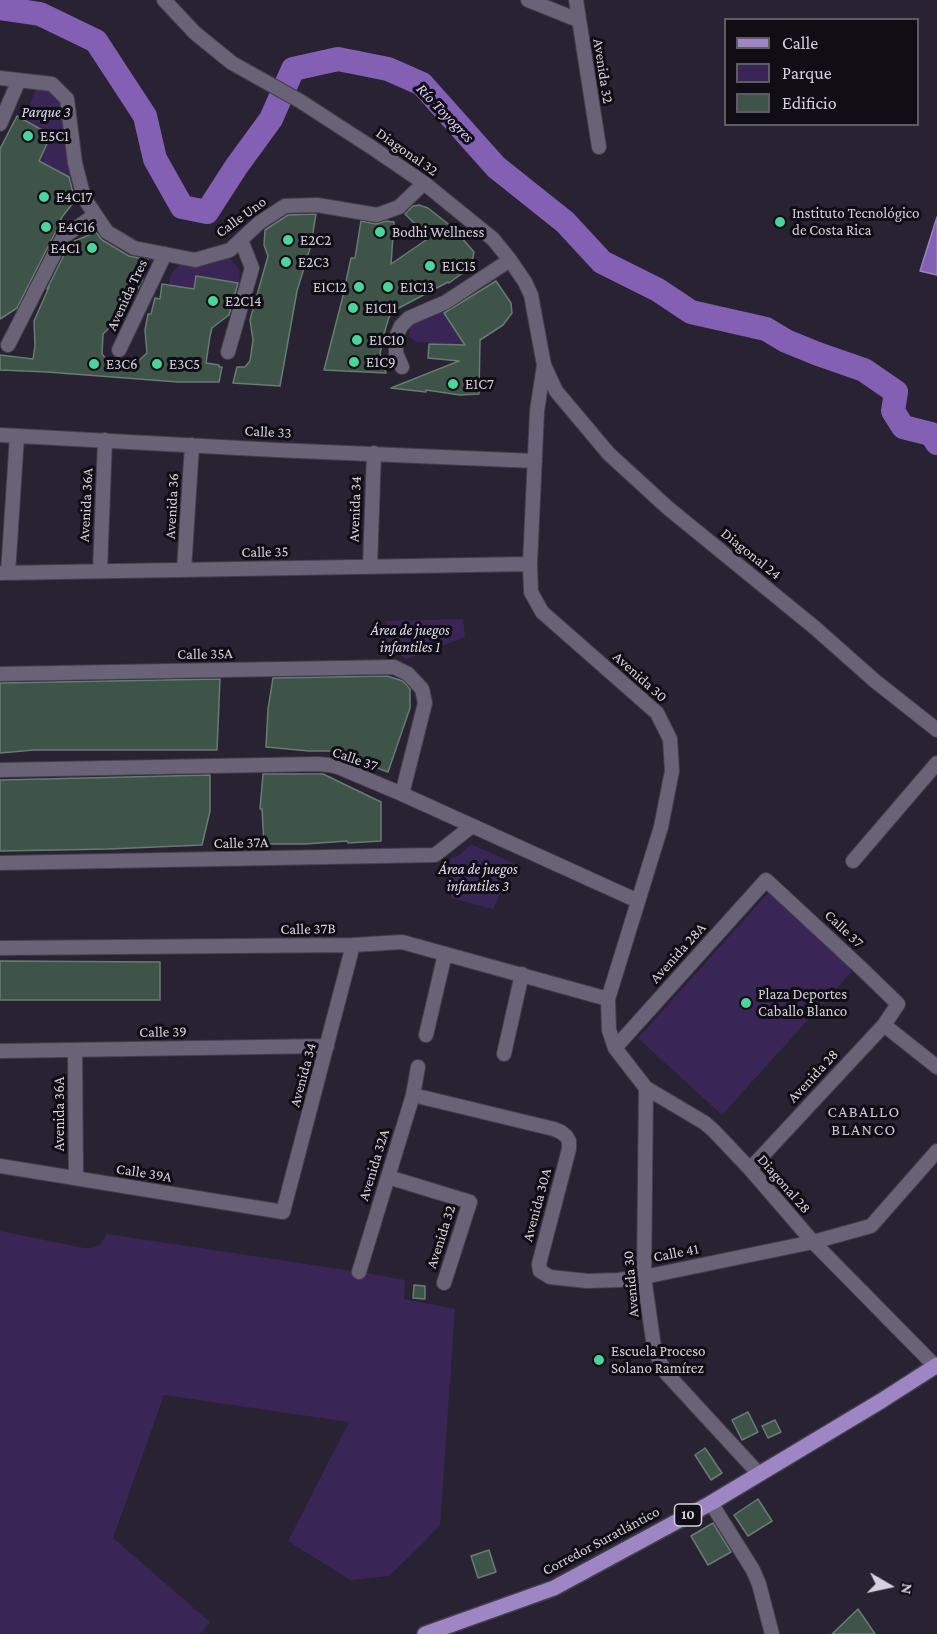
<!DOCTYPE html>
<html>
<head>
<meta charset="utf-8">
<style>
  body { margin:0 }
  #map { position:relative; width:937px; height:1634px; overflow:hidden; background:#282233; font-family:"Crimson Pro",serif }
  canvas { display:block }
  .legend { position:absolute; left:724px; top:18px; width:195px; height:108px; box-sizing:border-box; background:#100d15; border:2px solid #5e5b65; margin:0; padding:8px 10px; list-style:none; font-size:18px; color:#d4d1dc }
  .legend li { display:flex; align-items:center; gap:12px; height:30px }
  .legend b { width:30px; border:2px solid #5e5b65 }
  .north { position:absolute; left:859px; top:1556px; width:60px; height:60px; -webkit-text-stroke:4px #100d15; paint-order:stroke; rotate:99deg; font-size:16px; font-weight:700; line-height:24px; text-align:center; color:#d4d1dc }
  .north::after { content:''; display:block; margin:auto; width:21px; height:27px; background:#d4d1dc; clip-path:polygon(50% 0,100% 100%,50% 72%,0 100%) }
</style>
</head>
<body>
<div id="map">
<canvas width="937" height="1634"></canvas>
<ul class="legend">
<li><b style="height:8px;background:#9e86c4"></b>Calle</li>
<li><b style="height:16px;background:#3a2656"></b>Parque</li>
<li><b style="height:16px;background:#3e5449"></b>Edificio</li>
</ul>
<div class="north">N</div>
</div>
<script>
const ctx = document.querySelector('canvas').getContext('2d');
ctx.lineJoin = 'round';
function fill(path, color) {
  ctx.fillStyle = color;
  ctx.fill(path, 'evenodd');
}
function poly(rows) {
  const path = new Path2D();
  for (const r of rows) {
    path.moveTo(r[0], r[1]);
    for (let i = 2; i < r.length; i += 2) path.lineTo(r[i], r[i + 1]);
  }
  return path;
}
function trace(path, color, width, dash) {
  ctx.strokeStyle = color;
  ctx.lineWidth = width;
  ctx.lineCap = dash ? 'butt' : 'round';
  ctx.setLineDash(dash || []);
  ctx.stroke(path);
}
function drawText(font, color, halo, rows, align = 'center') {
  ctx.font = font + ' "Crimson Pro",serif';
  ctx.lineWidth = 6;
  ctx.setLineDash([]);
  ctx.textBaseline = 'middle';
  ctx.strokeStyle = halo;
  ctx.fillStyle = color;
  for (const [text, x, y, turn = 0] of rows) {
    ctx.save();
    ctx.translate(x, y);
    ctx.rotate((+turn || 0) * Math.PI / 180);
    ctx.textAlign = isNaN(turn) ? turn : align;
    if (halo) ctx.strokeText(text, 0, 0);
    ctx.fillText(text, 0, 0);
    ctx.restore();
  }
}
fill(poly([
  [50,84,61,91,71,178,40,161,50,134,17,116,29,107,35,91],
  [217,259,230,259,240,270,239,284,196,276,194,289,169,284,171,273,181,264],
  [442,311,465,345,417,342,410,337,409,332,412,324],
  [463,619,465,637,406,659,398,654,387,652,386,621],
  [471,844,515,864,493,909,451,898,450,858,458,856],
  [769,892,854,969,722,1115,638,1038],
  [0,1231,84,1248,92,1248,100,1245,107,1234,359,1272,405,1280,404,1299,455,1309,440,1525,422,1544,389,1576,350,1580,288,1541,349,1422,164,1395,113,1538,210,1622,200,1634,0,1634]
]), '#3a2656');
const water = poly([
  [937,217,937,275,920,271,937,217]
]);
fill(water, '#8360b4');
trace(water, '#9b82c0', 1.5);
trace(poly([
  [0,8,40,14,96,41,145,116,155,159,182,207,207,212,236,167,271,119,293,69,338,59,388,69,422,84,496,167,565,222,602,262,658,290,691,312,766,329,786,341,818,354,864,370,896,392,893,411,903,427,931,434,937,443]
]), '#8360b4', 24);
const building = poly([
  [17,116,51,135,39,161,69,177,74,197,73,203,62,217,56,231,17,308,0,319,0,149,17,116],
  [419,205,428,208,447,223,461,237,474,252,471,267,449,283,448,282,395,310,389,317,384,334,380,354,386,373,324,370,342,300,351,258,355,258,361,221,376,224,386,221,394,222,391,264,429,238,405,214,413,206,419,205],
  [316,214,311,245,297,291,280,386,233,383,237,367,245,367,250,361,253,340,250,320,268,256,264,245,265,230,288,215,316,214],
  [96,232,102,240,129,256,148,260,142,281,121,320,110,327,103,334,102,354,109,362,133,366,147,353,145,330,148,314,151,314,155,298,160,299,162,284,194,289,196,276,238,283,229,315,212,328,210,336,206,363,219,365,219,367,222,367,219,382,178,382,47,372,0,370,0,355,33,359,35,346,34,321,49,287,47,289,70,243,96,232],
  [496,281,511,303,512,313,503,325,480,340,479,394,460,395,426,390,426,392,391,388,459,361,428,358,429,344,465,345,444,313,496,281],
  [387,676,403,681,410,689,410,708,388,772,356,760,357,755,339,751,309,751,266,747,268,709,273,678,387,676],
  [220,679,217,750,34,750,0,753,0,683,220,679],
  [263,774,323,774,381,802,381,841,348,843,347,841,305,844,264,844,262,809,260,809,263,774],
  [210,775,210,811,202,845,109,849,0,851,0,780,210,775],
  [0,961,160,962,160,1000,0,1000,0,961],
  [414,1285,425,1286,425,1299,413,1298,414,1285],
  [748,1412,758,1432,742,1440,732,1420,748,1412],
  [775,1420,781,1432,768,1438,762,1426,775,1420],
  [705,1448,722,1473,711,1480,695,1455,705,1448],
  [758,1499,772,1521,748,1536,734,1515,758,1499],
  [713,1523,731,1552,708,1565,691,1536,713,1523],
  [489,1550,496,1572,478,1578,471,1556,489,1550],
  [858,1609,875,1634,832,1634,858,1609]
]);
fill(building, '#3e5449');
trace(building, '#677d71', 1.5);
const minor = poly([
  [164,0,195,33,232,63,300,101,371,147,424,183,493,239,510,260,525,282,531,295,544,365,556,391,609,454,668,508,814,627,875,681,937,730],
  [528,0,578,20],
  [576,0,599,147],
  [0,78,52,84,67,99,75,163,84,198,107,232,134,248,195,260,230,250,259,223,285,206,317,205,377,215,399,207,424,183],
  [0,124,19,80],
  [8,345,63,237,95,215],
  [119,350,165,254],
  [228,352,252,268,241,240],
  [544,365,537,411,530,564,531,592,542,612,657,713,670,739,672,771,661,827,608,999,609,1030,615,1048,646,1088,705,1123,714,1131,750,1169,813,1242,937,1368],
  [402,367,396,353,396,337,401,326,409,318,446,302,510,260],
  [0,435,276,450,535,461],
  [370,566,374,453],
  [184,570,192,445],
  [100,571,105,440],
  [0,573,530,564],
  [8,573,17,436],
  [0,674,394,667,408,674,422,689,425,703,402,794],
  [0,770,318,764,329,765,338,767,402,794,638,901],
  [853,861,937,763],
  [0,863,435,855,472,826],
  [0,948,353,945,402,942,608,999],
  [884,1025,937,1067],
  [426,1035,445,954],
  [615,1048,766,880,862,969,898,1004,884,1025,750,1169],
  [75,1050,76,1178],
  [0,1051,327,1046],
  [504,1054,522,974],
  [646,1088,644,1277,654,1347,660,1362,666,1373,759,1474],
  [413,1095,554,1129,561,1132,566,1136,569,1141,569,1149,539,1264,540,1271,550,1277,587,1281,618,1280,644,1277,813,1242,871,1226,937,1151],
  [0,1166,283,1212,353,945],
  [388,1177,470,1202,444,1283],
  [359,1272,413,1095,418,1067],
  [711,1503,753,1570,759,1584,772,1634]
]);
const primary = poly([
  [425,1634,554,1588,711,1503,881,1401,937,1365]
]);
trace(minor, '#443e4c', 16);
trace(primary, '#443e4c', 18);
trace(minor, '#6a6377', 14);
trace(primary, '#9e86c4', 15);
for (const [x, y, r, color] of [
  [28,136,6,"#4bd49b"],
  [44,197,6,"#4bd49b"],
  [780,222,6,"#4bd49b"],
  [46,227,6,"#4bd49b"],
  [380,232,6,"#4bd49b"],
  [288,240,6,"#4bd49b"],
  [92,248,6,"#4bd49b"],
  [286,262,6,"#4bd49b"],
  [430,266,6,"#4bd49b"],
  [359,287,6,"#4bd49b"],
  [388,287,6,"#4bd49b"],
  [213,301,6,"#4bd49b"],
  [353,308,6,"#4bd49b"],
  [357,340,6,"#4bd49b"],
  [354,362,6,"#4bd49b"],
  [94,364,6,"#4bd49b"],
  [157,364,6,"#4bd49b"],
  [453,384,6,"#4bd49b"],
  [746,1003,6,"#4bd49b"],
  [599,1360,6,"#4bd49b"]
]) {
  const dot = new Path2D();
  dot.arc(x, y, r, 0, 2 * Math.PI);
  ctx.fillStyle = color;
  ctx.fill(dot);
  trace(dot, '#100d15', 2);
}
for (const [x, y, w] of [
  [688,1515,27]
]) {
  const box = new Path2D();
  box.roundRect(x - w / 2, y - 11, w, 22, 4.5);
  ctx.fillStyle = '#100d15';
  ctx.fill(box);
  trace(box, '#d4d1dc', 1.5);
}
drawText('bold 14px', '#d4d1dc', null, [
  ["10",688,1515]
]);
drawText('15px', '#d4d1dc', '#100d15', [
  ["Avenida 32",603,71,81],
  ["Diagonal 32",407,152,35],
  ["Calle Uno",241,217,-36],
  ["Avenida Tres",127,295,-65],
  ["Calle 33",268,432,3],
  ["Avenida 36A",86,505,-87],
  ["Avenida 36",172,506,-87],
  ["Avenida 34",355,509,-88],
  ["Calle 35",265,552,-1],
  ["Diagonal 24",751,554,39],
  ["Calle 35A",205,654,-1],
  ["Avenida 30",640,677,42],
  ["Calle 37",355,759,19],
  ["Calle 37A",241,843,-1],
  ["Calle 37B",308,929,-1],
  ["Calle 37",844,929,43],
  ["Avenida 28A",678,953,-48],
  ["Calle 39",163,1032,-1],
  ["Avenida 34",303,1075,-75],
  ["Avenida 28",813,1076,-47],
  ["Avenida 36A",59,1114,-90],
  ["Avenida 32A",374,1165,-73],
  ["Calle 39A",144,1173,9],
  ["Diagonal 28",784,1184,49],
  ["Avenida 30A",537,1205,-75],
  ["Avenida 32",441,1237,-72],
  ["Calle 41",676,1253,-11],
  ["Avenida 30",631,1284,-95],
  ["Corredor Suratlántico",601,1541,-28]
]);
drawText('italic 15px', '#e2daf1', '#100d15', [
  ["Parque 3",46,112],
  ["Área de juegos",410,630],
  ["infantiles 1",410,647],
  ["Área de juegos",478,869],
  ["infantiles 3",478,886]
]);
drawText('15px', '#d4d1dc', '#100d15', [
  ["E5C1",40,136],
  ["E4C17",56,197],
  ["Instituto Tecnológico",792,213],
  ["de Costa Rica",792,230],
  ["E4C16",58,227],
  ["Bodhi Wellness",392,232],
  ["E2C2",300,240],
  ["E4C1",80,248,"right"],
  ["E2C3",298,262],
  ["E1C15",442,266],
  ["E1C12",347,287,"right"],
  ["E1C13",400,287],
  ["E2C14",225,301],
  ["E1C11",365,308],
  ["E1C10",369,340],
  ["E1C9",366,362],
  ["E3C6",106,364],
  ["E3C5",169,364],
  ["E1C7",465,384],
  ["Plaza Deportes",758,994],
  ["Caballo Blanco",758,1011],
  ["Escuela Proceso",611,1351],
  ["Solano Ramírez",611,1368]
], 'left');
drawText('italic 16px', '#dcccf9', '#100d15', [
  ["Río Toyogres",445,113,46]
]);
ctx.letterSpacing = '1.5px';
drawText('16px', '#cbc3da', '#100d15', [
  ["CABALLO",864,1112],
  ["BLANCO",864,1130]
]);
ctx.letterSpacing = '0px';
</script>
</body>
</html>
